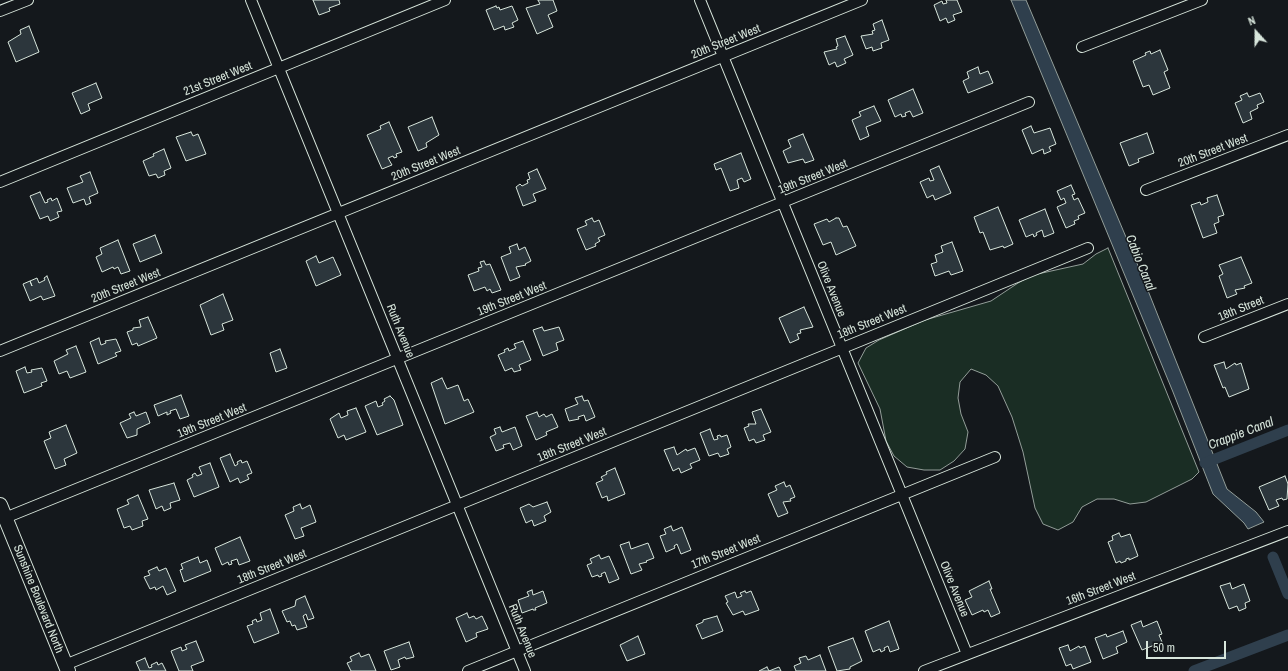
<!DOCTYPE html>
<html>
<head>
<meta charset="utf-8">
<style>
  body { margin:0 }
  #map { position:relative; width:1288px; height:671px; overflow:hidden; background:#14181c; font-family:"Archivo Narrow",sans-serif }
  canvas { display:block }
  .north { position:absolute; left:1236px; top:12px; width:40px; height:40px; -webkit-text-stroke:3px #14181c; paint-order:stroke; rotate:339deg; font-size:11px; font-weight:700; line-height:16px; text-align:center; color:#d8e6dc }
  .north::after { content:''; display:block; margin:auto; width:14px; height:18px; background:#d8e6dc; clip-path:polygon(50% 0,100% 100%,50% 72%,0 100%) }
  .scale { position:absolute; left:1146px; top:641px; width:80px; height:18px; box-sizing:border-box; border:2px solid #d8e6dc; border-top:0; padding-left:5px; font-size:12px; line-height:14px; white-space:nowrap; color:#d8e6dc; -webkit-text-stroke:3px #14181c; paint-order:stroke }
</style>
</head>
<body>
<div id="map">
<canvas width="1288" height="671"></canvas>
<div class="north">N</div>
<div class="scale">50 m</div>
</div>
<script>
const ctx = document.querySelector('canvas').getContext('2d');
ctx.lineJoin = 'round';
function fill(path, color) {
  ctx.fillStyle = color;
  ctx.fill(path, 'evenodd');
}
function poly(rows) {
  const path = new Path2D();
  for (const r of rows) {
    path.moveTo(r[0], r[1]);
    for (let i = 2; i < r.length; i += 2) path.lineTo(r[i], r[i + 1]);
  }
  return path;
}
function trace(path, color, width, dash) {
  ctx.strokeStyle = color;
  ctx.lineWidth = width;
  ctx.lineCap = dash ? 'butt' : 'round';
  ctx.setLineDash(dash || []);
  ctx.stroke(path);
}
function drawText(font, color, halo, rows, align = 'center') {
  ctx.font = font + ' "Archivo Narrow",sans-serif';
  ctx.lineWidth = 3;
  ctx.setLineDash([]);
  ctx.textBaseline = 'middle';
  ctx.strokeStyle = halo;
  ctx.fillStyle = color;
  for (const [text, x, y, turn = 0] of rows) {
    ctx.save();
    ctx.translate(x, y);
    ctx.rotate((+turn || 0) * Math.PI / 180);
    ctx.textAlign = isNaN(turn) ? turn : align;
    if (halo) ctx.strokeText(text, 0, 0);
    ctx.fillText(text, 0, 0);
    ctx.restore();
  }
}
const green = poly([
  [1108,248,1199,472,1192,479,1146,502,1130,504,1114,499,1097,499,1082,507,1073,522,1058,530,1043,524,1035,508,1023,452,1012,417,998,386,986,375,971,369,960,382,958,398,961,414,968,432,965,449,954,461,940,470,924,470,907,467,894,456,886,441,880,409,858,363,866,348,879,340,925,320,991,301,1018,283,1033,275,1083,264,1096,254,1108,248]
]);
fill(green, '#1a2d24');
trace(green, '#939e99', 1);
const water = poly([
  [1011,0,1026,0,1139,268,1227,489,1256,512,1264,522,1248,529,1244,523,1213,494,1173,392,1011,0]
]);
fill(water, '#2f3f4d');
trace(water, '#939e99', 1);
trace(poly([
  [1205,463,1288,430],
  [1273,557,1288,594],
  [1194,671,1288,635]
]), '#2f3f4d', 11);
const building = poly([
  [313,0,339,0,340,4,329,8,330,11,319,15,313,0],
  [538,0,553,0,557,11,548,15,553,27,537,34,526,8,540,4,538,0],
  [946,0,957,0,962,12,953,15,955,20,948,23,946,18,940,21,934,5,942,1,943,4,947,3,946,0],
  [496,6,497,8,499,7,500,10,512,6,518,20,512,23,514,27,505,30,504,26,494,30,486,10,496,6],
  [882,20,889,40,881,43,882,48,873,51,872,47,866,49,861,36,873,34,872,31,875,30,873,24,882,20],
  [29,26,39,52,16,62,8,42,21,34,20,30,29,26],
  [845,36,853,55,844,59,846,63,837,67,835,62,829,65,824,52,837,49,836,47,838,46,836,39,845,36],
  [1160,50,1168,70,1164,72,1170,88,1153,95,1149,85,1143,87,1133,61,1146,55,1145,53,1150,51,1151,54,1160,50],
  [978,67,980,74,988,71,993,83,968,93,963,81,969,78,967,72,978,67],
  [96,83,102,98,88,104,90,110,81,114,72,93,96,83],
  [913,89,923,113,913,117,910,111,905,113,906,116,902,117,901,114,895,117,888,100,913,89],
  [1247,93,1249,97,1260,93,1264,102,1257,105,1258,108,1250,112,1252,119,1243,123,1235,103,1242,100,1240,96,1247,93],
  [874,106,881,121,866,127,869,136,860,140,852,120,861,116,859,112,874,106],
  [432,117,439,135,426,143,427,147,418,151,408,127,432,117],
  [389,122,402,152,396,154,397,157,394,158,393,156,388,158,392,165,382,169,367,135,381,129,380,126,389,122],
  [1031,126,1034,133,1050,128,1056,144,1049,147,1051,151,1044,154,1043,149,1032,154,1022,130,1031,126],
  [191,132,193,136,198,134,206,154,186,161,176,137,191,132],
  [1147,133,1154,153,1138,159,1139,162,1129,166,1120,143,1147,133],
  [803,134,814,160,805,163,803,159,788,163,783,151,791,147,788,140,803,134],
  [164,149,171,168,164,171,165,175,158,178,156,174,149,176,143,161,154,156,153,154,164,149],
  [741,153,751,179,744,182,742,178,737,180,739,188,730,191,721,168,716,170,714,164,741,153],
  [939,166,951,193,935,200,933,195,927,198,920,182,929,178,930,181,934,180,930,170,939,166],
  [537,169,546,189,533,194,536,201,523,206,516,187,520,184,522,186,528,183,527,180,530,179,528,173,537,169],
  [90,172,98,193,89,197,91,203,86,205,84,199,73,203,67,188,83,182,80,176,90,172],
  [1071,185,1075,194,1072,195,1074,200,1078,198,1085,213,1078,216,1079,219,1074,221,1075,224,1066,228,1057,207,1066,203,1064,198,1061,200,1057,191,1071,185],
  [40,192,45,203,48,202,47,200,51,198,52,201,57,198,62,211,57,212,59,217,50,221,48,216,40,219,30,196,40,192],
  [1217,195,1224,215,1218,217,1219,222,1214,224,1217,233,1203,238,1191,205,1200,202,1201,205,1208,202,1207,198,1217,195],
  [998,207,1013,244,1004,248,1003,246,990,250,983,232,980,233,974,217,998,207],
  [1045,209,1054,233,1044,237,1042,230,1036,233,1037,235,1034,237,1033,234,1026,237,1019,220,1045,209],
  [592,218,594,222,599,220,605,235,598,238,600,241,595,244,596,246,586,250,577,229,587,225,585,221,592,218],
  [836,218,839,218,843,227,847,226,856,246,836,255,831,242,823,245,814,224,827,219,829,222,836,218],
  [155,235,162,253,140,262,133,244,155,235],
  [118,240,130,271,121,274,118,267,114,269,113,267,102,272,96,257,102,254,100,248,118,240],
  [952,242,963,271,951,275,949,271,935,276,931,264,937,262,935,255,943,252,941,246,952,242],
  [517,244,519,250,525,247,531,261,525,264,526,265,516,267,520,277,510,281,501,257,511,253,509,247,517,244],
  [316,256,319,263,333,257,341,275,316,286,306,261,316,256],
  [1241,257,1252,283,1244,286,1245,288,1235,290,1237,294,1227,298,1219,276,1223,274,1219,265,1241,257],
  [484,261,486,265,490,264,501,290,492,293,490,289,487,291,485,287,474,291,468,275,479,271,478,268,482,267,480,262,484,261],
  [47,276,55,296,43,300,41,296,30,301,23,284,30,281,32,286,30,281,37,278,39,283,45,280,44,278,47,276],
  [223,294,233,320,222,324,224,330,211,335,200,305,223,294],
  [804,307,813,327,800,330,801,333,797,334,799,339,790,343,779,318,804,307],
  [148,317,157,338,138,346,137,343,132,345,127,332,133,330,133,328,141,327,139,320,148,317],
  [542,327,544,331,559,327,564,340,556,343,558,350,543,356,533,330,542,327],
  [99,338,101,345,106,343,105,341,116,339,121,351,115,353,117,356,98,364,90,342,99,338],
  [523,341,531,360,519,365,521,370,514,372,512,368,505,371,498,355,505,352,504,350,508,348,509,351,516,348,514,344,523,341],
  [76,346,86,372,70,378,67,371,59,374,54,361,68,354,66,350,76,346],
  [280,349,287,368,276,372,270,353,280,349],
  [1224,362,1226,369,1235,363,1236,365,1241,363,1249,389,1229,397,1225,387,1223,388,1214,365,1224,362],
  [25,367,27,373,32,372,31,370,42,368,47,381,41,383,42,386,24,393,16,371,25,367],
  [442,378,447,389,458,385,464,401,468,399,474,412,445,424,431,383,442,378],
  [181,395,189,416,180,419,176,409,170,411,171,413,167,415,167,412,158,416,154,405,181,395],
  [390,396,394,400,403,425,377,435,365,406,376,401,378,407,383,405,382,403,385,401,384,399,390,396],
  [582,396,584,401,588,400,595,417,586,421,584,415,578,417,579,419,569,421,565,409,578,404,575,398,582,396],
  [356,408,366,432,346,440,344,435,338,438,330,419,339,413,341,418,348,415,347,411,356,408],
  [761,409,771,432,763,435,765,440,756,443,754,439,749,441,744,428,749,426,748,424,756,424,752,412,761,409],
  [134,412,136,416,146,412,150,423,137,429,137,435,127,438,120,423,131,418,129,414,134,412],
  [537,412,539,417,544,414,546,417,552,414,558,427,546,432,547,435,536,440,526,416,537,412],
  [66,425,77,453,64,459,66,465,55,469,44,441,51,438,49,432,66,425],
  [500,427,502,432,515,427,522,446,513,450,510,443,503,445,504,448,496,451,490,437,496,434,494,429,500,427],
  [710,429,714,440,718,439,717,436,720,435,721,437,727,435,731,447,727,449,729,454,720,457,718,453,709,456,700,433,710,429],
  [674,447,677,455,686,449,687,451,695,448,700,460,690,464,692,468,681,473,679,468,673,471,664,450,674,447],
  [230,454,235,466,238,464,237,462,241,460,242,463,247,461,252,473,247,475,249,479,240,483,238,478,230,482,220,458,230,454],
  [210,463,219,487,194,497,187,480,193,477,192,475,195,473,197,476,202,474,199,467,210,463],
  [615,468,625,494,608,501,607,496,602,498,596,483,603,480,601,477,607,474,606,472,615,468],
  [1285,476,1288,484,1287,499,1283,500,1282,498,1276,500,1279,506,1269,510,1259,487,1285,476],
  [784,482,786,487,790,485,795,497,790,499,791,501,783,502,788,513,778,517,768,494,777,490,775,486,784,482],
  [174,483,180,500,170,503,171,508,164,511,162,506,156,509,149,490,174,483],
  [138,495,148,519,142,521,143,526,132,530,130,526,124,528,117,509,129,504,127,500,138,495],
  [547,502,551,512,544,516,546,521,534,526,532,520,526,523,520,508,529,504,533,507,547,502],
  [300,504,302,509,310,505,316,522,301,528,304,536,295,539,285,515,294,511,293,507,300,504],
  [671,526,673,531,682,527,691,550,681,554,677,544,674,546,675,548,666,552,660,536,666,534,664,529,671,526],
  [1119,533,1121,537,1130,534,1138,556,1129,560,1129,558,1126,559,1126,561,1121,563,1120,561,1116,563,1108,542,1113,540,1112,536,1119,533],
  [240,537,250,561,239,565,237,559,231,561,232,564,229,565,228,562,222,565,215,548,240,537],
  [629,542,631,549,648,543,654,558,646,561,647,562,639,564,642,570,631,574,620,545,629,542],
  [599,555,601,559,609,556,619,579,609,583,605,572,601,574,602,576,599,577,598,575,592,577,587,565,592,563,590,559,599,555],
  [198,557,200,563,207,560,211,571,184,582,180,570,183,569,181,564,198,557],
  [157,567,159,571,166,568,176,591,167,595,163,586,156,590,155,587,150,589,144,577,150,575,148,571,157,567],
  [989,581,992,589,990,589,1000,613,991,617,988,610,984,612,983,610,972,615,965,600,972,597,969,591,989,581],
  [1230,583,1232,589,1244,584,1250,601,1245,603,1246,608,1239,611,1237,606,1229,609,1220,586,1230,583],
  [532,590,533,595,543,591,547,603,535,608,536,610,533,610,533,609,522,613,518,600,529,596,527,592,532,590],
  [745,591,746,593,751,591,759,610,745,615,743,611,733,615,726,603,728,602,725,596,735,592,737,598,742,596,740,593,745,591],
  [305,596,314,618,308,620,306,614,303,616,307,627,297,630,295,625,292,626,290,621,287,622,282,611,295,606,296,600,305,596],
  [270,609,279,633,254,643,247,626,253,624,252,621,256,619,257,622,262,620,260,613,270,609],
  [467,613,469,618,474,616,476,619,482,616,488,629,476,633,477,637,466,642,456,618,467,613],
  [717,616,723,631,702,639,696,625,703,622,703,620,717,616],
  [889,621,899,649,890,652,888,646,884,648,885,650,881,652,880,649,873,652,865,631,889,621],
  [1141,621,1143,627,1157,621,1162,634,1159,635,1162,642,1142,650,1131,625,1141,621],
  [1123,631,1127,642,1116,647,1118,653,1103,659,1095,638,1106,634,1107,637,1123,631],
  [638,636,645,654,627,661,620,645,638,636],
  [853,638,862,661,850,667,850,669,837,671,828,647,853,638],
  [196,641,204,661,191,666,193,671,179,671,171,651,181,647,182,651,187,649,185,645,196,641],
  [409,642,414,657,406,659,405,657,398,660,400,667,391,670,384,651,409,642],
  [1068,645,1070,651,1079,646,1080,648,1085,646,1091,662,1073,669,1071,664,1066,666,1059,648,1068,645],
  [359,653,361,657,369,654,376,671,351,671,347,663,352,661,350,657,359,653],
  [820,655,826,671,796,671,794,666,801,663,799,658,806,656,808,660,820,655],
  [145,658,149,668,152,667,151,665,157,662,158,665,162,663,166,671,140,671,136,662,145,658],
  [767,667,769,671,779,667,781,671,759,671,767,667]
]);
fill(building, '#2c363c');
trace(building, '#d8e6dc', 1);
const street = poly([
  [251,0,525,671],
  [700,0,967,654],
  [0,11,28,0],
  [1082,47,1202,0],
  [0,182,445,0],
  [1146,190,1288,135],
  [1204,337,1288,304],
  [0,351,862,0],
  [5,518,1029,102],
  [65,665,1088,248],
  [468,671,995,457],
  [924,671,1288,531]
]);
const secondary = poly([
  [0,505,68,671]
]);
trace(street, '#d8e6dc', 12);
trace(secondary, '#d8e6dc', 16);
trace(street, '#14181c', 10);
trace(secondary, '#14181c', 14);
drawText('12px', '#d8e6dc', '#14181c', [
  ["20th Street West",726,42,-22],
  ["21st Street West",218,79,-22],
  ["20th Street West",1213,151,-21],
  ["20th Street West",426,164,-22],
  ["19th Street West",813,177,-22],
  ["20th Street West",126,286,-22],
  ["Olive Avenue",831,289,68],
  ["19th Street West",512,299,-22],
  ["18th Street",1241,309,-22],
  ["18th Street West",872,322,-22],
  ["Ruth Avenue",400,331,68],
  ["19th Street West",212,421,-22],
  ["18th Street West",572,445,-22],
  ["17th Street West",726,552,-22],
  ["18th Street West",272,567,-22],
  ["Olive Avenue",954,589,68],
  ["16th Street West",1101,589,-21],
  ["Sunshine Boulevard North",38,599,68],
  ["Ruth Avenue",522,631,68]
]);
drawText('italic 13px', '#d8e6dc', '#14181c', [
  ["Cabio Canal",1140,263,68],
  ["Crappie Canal",1241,434,-21]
]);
</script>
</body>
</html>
